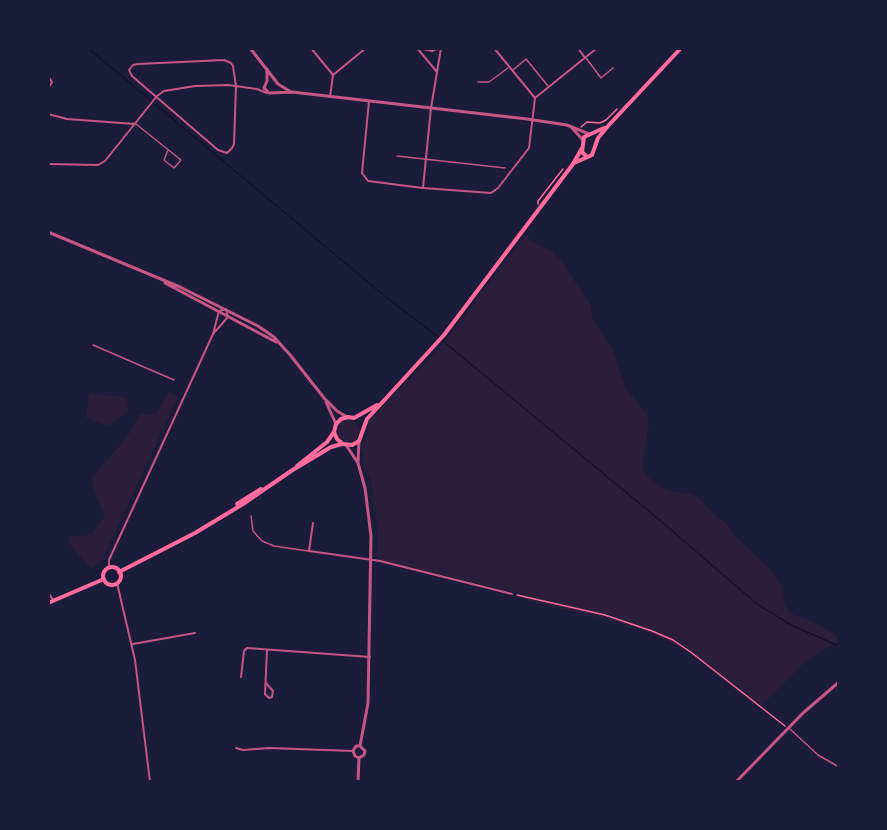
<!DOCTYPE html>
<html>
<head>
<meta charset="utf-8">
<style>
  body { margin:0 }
  #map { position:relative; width:887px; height:830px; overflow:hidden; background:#1b1b3a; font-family:"Fira Sans Condensed",sans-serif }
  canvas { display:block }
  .frame { position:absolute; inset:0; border:50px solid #1b1b3a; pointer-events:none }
</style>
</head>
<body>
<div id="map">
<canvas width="887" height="830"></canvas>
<div class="frame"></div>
</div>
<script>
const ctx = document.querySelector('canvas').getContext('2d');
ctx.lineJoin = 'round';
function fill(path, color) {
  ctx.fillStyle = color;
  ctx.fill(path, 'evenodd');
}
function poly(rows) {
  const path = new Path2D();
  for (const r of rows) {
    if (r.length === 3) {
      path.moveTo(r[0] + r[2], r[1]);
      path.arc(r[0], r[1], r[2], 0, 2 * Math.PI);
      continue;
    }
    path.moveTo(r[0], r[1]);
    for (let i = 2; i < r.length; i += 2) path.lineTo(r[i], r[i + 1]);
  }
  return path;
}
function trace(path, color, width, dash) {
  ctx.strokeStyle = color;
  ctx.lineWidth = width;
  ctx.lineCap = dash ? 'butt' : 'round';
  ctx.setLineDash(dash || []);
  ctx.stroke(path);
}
fill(poly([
  [526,234,530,240,552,252,561,261,591,306,592,318,613,350,625,387,646,413,649,424,643,462,644,472,649,478,664,489,675,492,691,493,697,496,717,518,725,522,734,535,773,572,781,586,785,604,789,613,816,623,839,637,839,647,833,645,808,659,759,708,683,649,651,633,610,620,524,600,526,595,377,560,377,527,371,480,364,471,362,446,367,435,369,420,438,350],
  [169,392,178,397,102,561,91,569,68,542,70,536,91,535,105,515,97,499,91,479,127,437,140,414,155,415],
  [89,394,126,397,129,411,108,426,86,418],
  [349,431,11]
]), '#2a1e3b');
trace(poly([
  [88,48,381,293,438,337,662,522,757,604,791,625,839,646]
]), '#12122b', 1.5);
trace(poly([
  [581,127,587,122,600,123,606,120,617,109],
  [538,204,538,201,563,169],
  [517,595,605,615,652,631,673,640,692,653,785,726]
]), '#ff6b9d', 1.5);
trace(poly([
  [586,58,601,78,613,68],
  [513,70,526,59,548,86],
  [478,82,489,82,508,68],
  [136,124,181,160,174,168,164,160,168,150],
  [397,156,505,168],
  [93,345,174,380],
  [251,516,253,531,262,541,274,546,308,551],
  [790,729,818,755,839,767]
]), '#c65784', 1.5);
trace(poly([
  [311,48,333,75,330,97],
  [417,48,437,72],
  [418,48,432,51,439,48],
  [578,48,585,58],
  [224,60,231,63,233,66,236,86,234,144,232,148,227,153,218,150,132,76,129,70,133,65,138,64,224,60],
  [333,75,366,48],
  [48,76,52,82,48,89],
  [535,98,597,48],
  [369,101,362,173,368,181,423,188,491,193,498,188,529,148,535,98,494,48],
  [48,114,67,119,135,124],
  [48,164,98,165,105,161,157,96,164,91,195,86,228,85,257,89,267,93],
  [423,188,431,108,441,48],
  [313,523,309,551,380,561,512,594],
  [109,568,109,560,213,334,219,311,226,309,228,317,213,334],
  [117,583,135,660,150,782],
  [48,592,53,600],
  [133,644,195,633],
  [241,677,244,651,247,648,370,657],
  [266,683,273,691,272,697,269,698,265,694,267,650],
  [236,748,243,750,269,748,353,751]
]), '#c65784', 2);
trace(poly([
  [250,48,278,84,291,92],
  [267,69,267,81,264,88,269,93,292,92,527,119,567,125,589,134],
  [572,128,583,140],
  [48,232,180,287,258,326,274,337,291,356,324,398,337,411,347,417],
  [165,283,276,342],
  [326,402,336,424],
  [346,445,358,463,365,488,371,536,368,703,360,746,356,746,353,751,355,756,359,758,358,782],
  [358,462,359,441],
  [359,758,364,755,365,751,360,746],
  [736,782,803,713,839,682]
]), '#c65784', 3);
trace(poly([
  [587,157,582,152,584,137,604,128],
  [574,163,592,155,598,138,608,126,681,48],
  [334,432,337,439,343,444,352,445,359,441,367,419,444,335,573,164,582,148],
  [297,466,327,442,334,432,336,424,341,419,348,417,354,418,377,405],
  [237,504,261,489],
  [112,576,9],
  [119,572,195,533,243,504,291,471,331,447,342,444],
  [48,603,104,579]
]), '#ff6b9d', 4);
</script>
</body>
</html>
